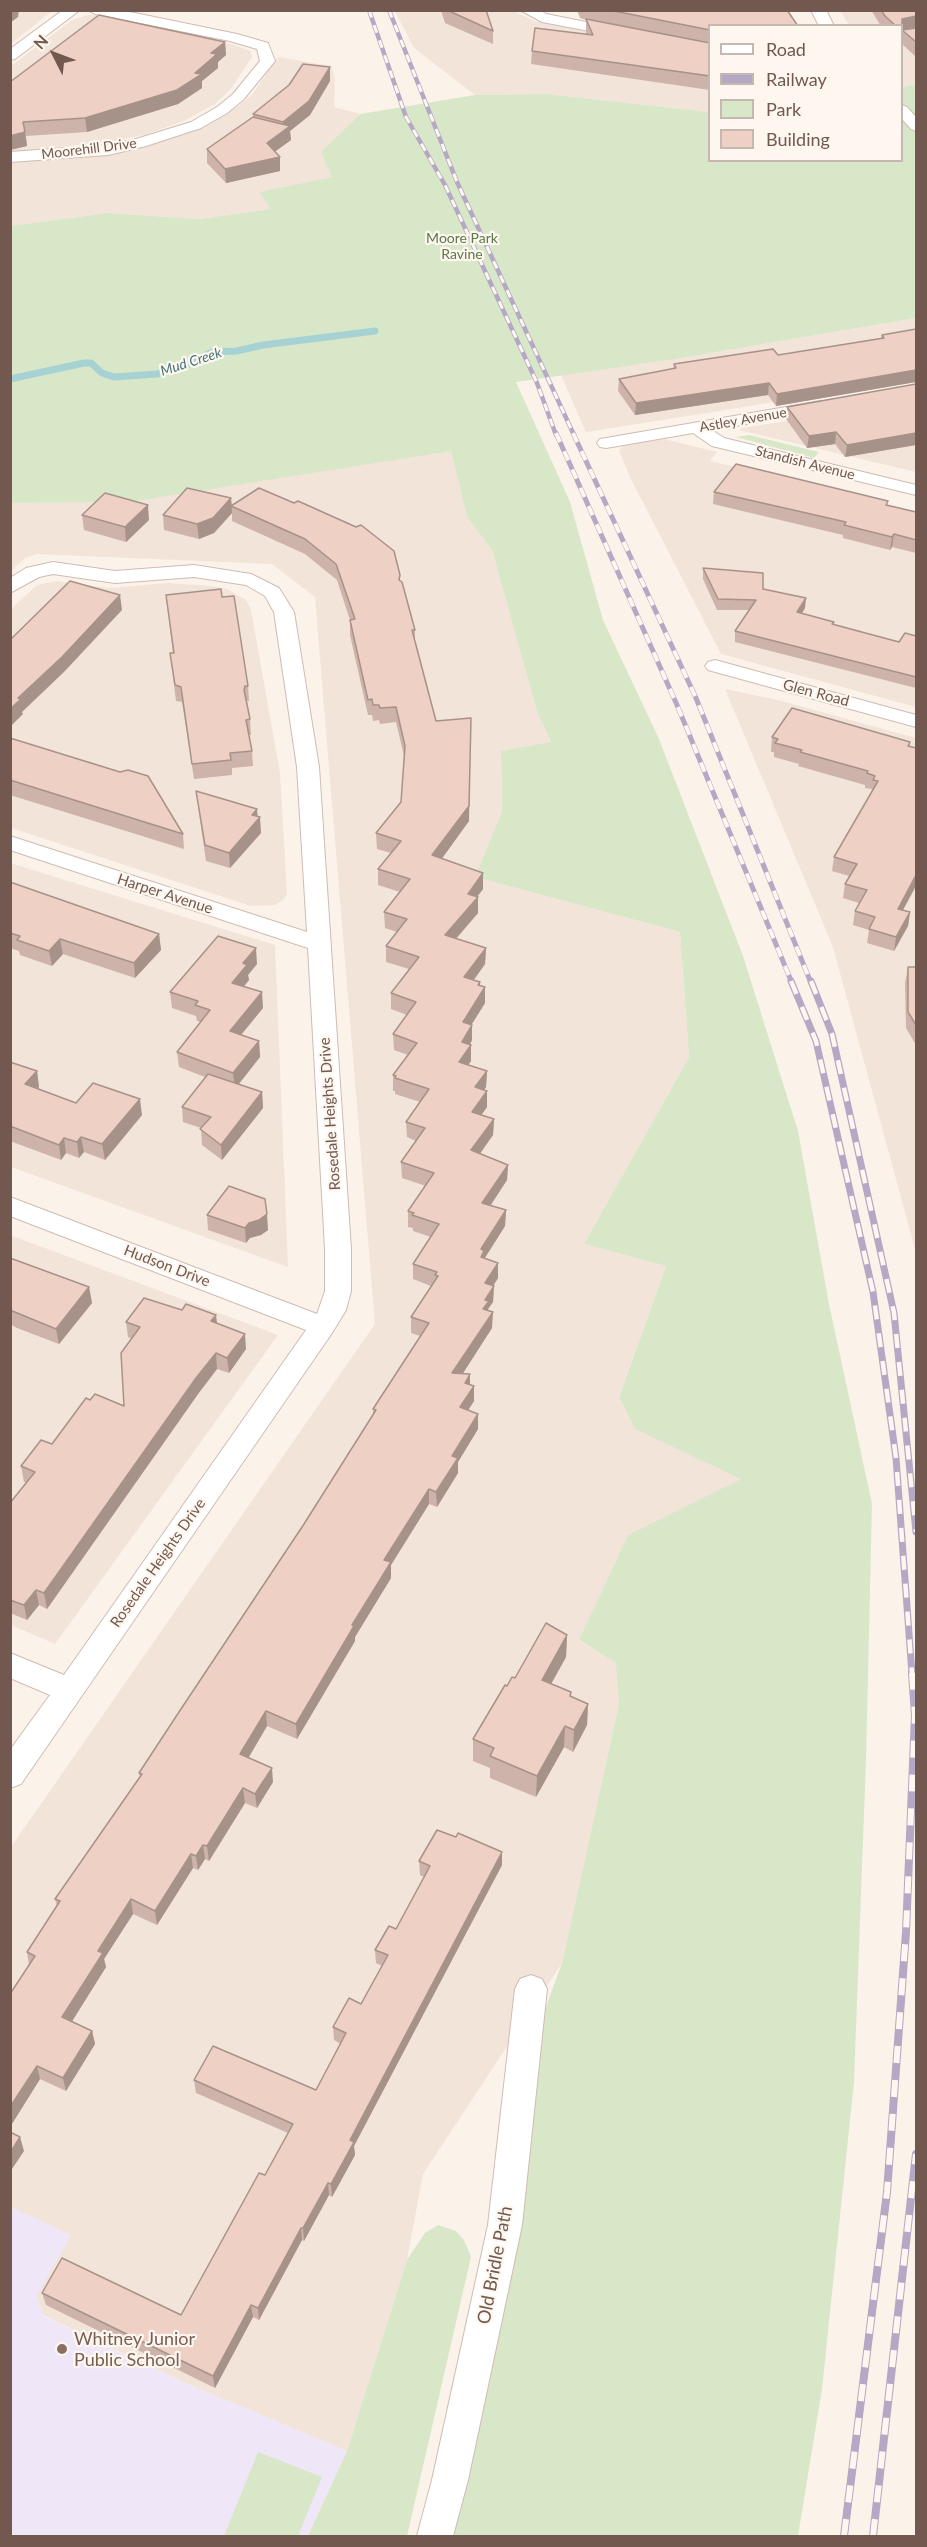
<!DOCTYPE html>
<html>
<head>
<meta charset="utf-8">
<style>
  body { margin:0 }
  #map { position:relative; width:927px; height:2547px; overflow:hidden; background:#fbf2ea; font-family:Lato,sans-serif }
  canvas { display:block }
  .frame { position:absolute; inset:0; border:12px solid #73584f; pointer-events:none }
  .legend { position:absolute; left:708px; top:24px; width:195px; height:138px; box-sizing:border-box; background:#fdf7f0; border:2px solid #c6b7b0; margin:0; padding:8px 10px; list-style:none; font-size:18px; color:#73584f }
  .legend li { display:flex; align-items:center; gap:12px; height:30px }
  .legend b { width:30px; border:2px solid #c6b7b0 }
  .north { position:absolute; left:24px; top:24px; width:60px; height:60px; -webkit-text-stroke:4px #fdf7f0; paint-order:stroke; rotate:312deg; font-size:16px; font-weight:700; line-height:24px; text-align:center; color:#73584f }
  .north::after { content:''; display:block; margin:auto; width:21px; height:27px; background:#73584f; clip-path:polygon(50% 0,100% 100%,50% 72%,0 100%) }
</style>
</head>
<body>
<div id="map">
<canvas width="927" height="2547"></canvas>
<div class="frame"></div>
<ul class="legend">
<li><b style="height:8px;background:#fff"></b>Road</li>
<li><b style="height:8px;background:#b4a8c4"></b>Railway</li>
<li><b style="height:16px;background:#d9e7c9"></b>Park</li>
<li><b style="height:16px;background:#eed0c4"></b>Building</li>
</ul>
<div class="north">N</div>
</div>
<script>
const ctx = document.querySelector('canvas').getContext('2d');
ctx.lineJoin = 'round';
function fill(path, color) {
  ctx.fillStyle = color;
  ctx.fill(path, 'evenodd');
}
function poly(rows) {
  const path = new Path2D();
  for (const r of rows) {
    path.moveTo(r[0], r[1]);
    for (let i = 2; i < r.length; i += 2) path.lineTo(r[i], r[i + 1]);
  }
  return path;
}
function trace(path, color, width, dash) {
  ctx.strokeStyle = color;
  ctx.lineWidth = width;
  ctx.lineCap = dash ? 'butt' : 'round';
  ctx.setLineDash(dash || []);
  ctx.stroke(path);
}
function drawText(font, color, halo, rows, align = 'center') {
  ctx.font = font + ' Lato,sans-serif';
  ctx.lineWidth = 4.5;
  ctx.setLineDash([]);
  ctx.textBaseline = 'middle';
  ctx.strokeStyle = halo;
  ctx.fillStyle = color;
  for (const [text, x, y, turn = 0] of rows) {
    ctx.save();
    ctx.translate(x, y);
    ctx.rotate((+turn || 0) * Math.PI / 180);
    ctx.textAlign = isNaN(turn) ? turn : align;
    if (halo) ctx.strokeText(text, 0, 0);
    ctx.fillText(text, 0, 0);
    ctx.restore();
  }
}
fill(poly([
  [11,11,52,11,11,44],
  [395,11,514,11,534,21,709,55,709,112,547,94,475,95,414,48],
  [840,11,916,11,902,26,849,25],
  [88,15,105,16,232,44,250,51,252,57,230,90,215,104,186,120,147,134,115,141,11,152,11,66,72,20],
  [916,40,916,85,902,87,902,43],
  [278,57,331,66,335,77,334,107,360,114,321,152,333,177,260,192,272,209,199,219,108,213,11,226,10,163,98,156,134,149,201,128,237,107,252,95],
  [916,318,916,379,694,415,586,432,561,375,676,359],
  [916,400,916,472,739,430,743,428],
  [664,439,717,452,710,461,916,511,916,707,721,654,631,479,619,451,623,445],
  [451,450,467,517,492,550,537,712,551,743,501,751,502,811,475,877,680,932,689,1057,584,1244,666,1266,619,1396,742,1479,628,1535,579,1641,617,1663,619,1704,562,1963,423,2174,407,2260,347,2451,183,2382,43,2315,36,2295,71,2235,10,2207,11,1847,375,1324,315,597,272,564,36,554,25,558,11,571,11,503,130,502],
  [57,581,109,588,168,583,212,586,227,589,246,600,251,610,280,773,287,895,283,900,275,905,251,906,11,828,11,609,37,585],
  [725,689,778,700,916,738,916,1253,833,947],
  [10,863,275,945,288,1267,11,1167],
  [10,1235,278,1335,55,1644,11,1625]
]), '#f2e4d9');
fill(poly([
  [11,2207,71,2235,37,2295,43,2316,183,2382,347,2451,308,2536,11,2536]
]), '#efe6f7');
fill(poly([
  [916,85,916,318,676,359,516,382,570,502,603,620,659,739,743,956,798,1131,829,1304,872,1504,866,1760,854,2082,822,2389,798,2536,451,2536,489,2385,525,2195,543,2015,562,1963,619,1704,616,1663,579,1640,628,1535,741,1479,635,1429,619,1397,666,1266,584,1244,689,1057,680,932,475,877,502,811,501,751,551,742,537,712,492,550,467,517,451,451,130,502,11,503,10,226,108,213,199,219,271,209,259,192,332,177,321,152,360,114,475,95,547,94,709,112,710,160,902,160,902,87],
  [749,435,819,452,814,458,736,437],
  [438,2225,456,2231,464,2240,471,2257,407,2536,308,2536,347,2451,407,2260,425,2233],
  [258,2452,322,2477,298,2536,224,2536]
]), '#d9e7c9');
trace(poly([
  [10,379,84,363,91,363,102,373,114,377,157,374,181,368,212,352,237,351,263,345,375,331]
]), '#a7d2d4', 7);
const minor = poly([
  [63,10,80,10,15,59,10,60,10,49,63,10],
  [88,10,120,10,237,34,268,43,275,61,243,100,227,113,201,128,146,146,108,155,10,162,10,152,108,145,136,139,191,122,217,107,233,94,260,61,257,49,230,41,95,14,88,10],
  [520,10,539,10,546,14,626,30,628,33,621,37,542,22,520,10],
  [811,10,826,10,834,26,819,26,811,10],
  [902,105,907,107,916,117,916,131,911,129,902,119,902,105],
  [821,401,827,402,830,406,827,410,712,430,724,438,916,485,916,495,712,446,693,433,606,448,600,447,597,443,600,439,606,438,821,401],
  [53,562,115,571,194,565,251,574,279,588,294,612,319,767,351,1249,351,1291,346,1310,332,1333,21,1784,10,1788,10,1750,50,1695,10,1678,10,1653,64,1675,306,1330,10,1216,10,1197,317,1314,325,1291,325,1249,308,948,10,850,10,836,307,932,297,767,274,612,265,596,246,585,194,577,115,583,53,574,39,577,10,593,10,578,26,568,53,562],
  [715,660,916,715,916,727,708,670,705,666,708,662,715,660],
  [531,1975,542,1979,547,1989,522,2225,468,2480,453,2536,417,2536,432,2480,488,2225,515,1989,520,1979,531,1975]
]);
trace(minor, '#cebcb3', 2);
fill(minor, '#fff');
const railFar3 = poly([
  [369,10,406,117,445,185,537,383,556,435],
  [389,10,457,182,574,435]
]);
const railFar2 = poly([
  [556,433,677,705,792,983],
  [573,433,696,698,811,983]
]);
const railFar1 = poly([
  [791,981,816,1041,873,1292,896,1458,912,1674],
  [811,981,832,1034,894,1313,916,1532]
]);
const rail = poly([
  [844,2536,887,2192,906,1932,915,1715,912,1673],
  [873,2536,916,2154]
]);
trace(railFar3, '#b4a8c4', 4.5);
trace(railFar2, '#b4a8c4', 5);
trace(railFar1, '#b4a8c4', 7);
trace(rail, '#b4a8c4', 8);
trace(railFar3, '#fdf7f0', 3, [8]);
trace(railFar2, '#fdf7f0', 4, [10]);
trace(railFar1, '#fdf7f0', 4.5, [14]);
trace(rail, '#fdf7f0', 6, [17]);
fill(poly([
  [441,10,486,10,493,31,493,44,445,23],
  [577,10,787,10,710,26,710,90,531,64,532,51,586,35,586,20,580,18],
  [871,10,916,10,916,57,902,44,902,26,881,26],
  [225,42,226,55,218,62,218,68,202,81,202,88,178,104,87,132,26,136,27,146,10,150,10,82],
  [330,81,310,115,290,131,291,140,275,152,280,171,226,183,207,163,207,149,253,117,253,114],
  [916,329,916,383,916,382,776,406,768,395,635,415,618,391,619,379,673,369,674,364,778,355,881,338,882,335],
  [916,384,916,445,845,457,835,444,807,448,786,419,787,407],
  [714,492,888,505,916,512,916,553,892,547,890,550,843,538,843,535,713,504],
  [231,498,232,506,400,575,400,581,415,630,415,643,436,721,469,821,442,858,483,889,477,897,478,897,478,913,456,939,486,948,485,964,474,980,480,982,480,986,485,1003,472,1024,472,1040,470,1045,471,1045,471,1061,468,1065,487,1071,486,1087,484,1090,487,1107,481,1115,494,1119,493,1135,480,1154,508,1165,507,1180,491,1205,506,1210,505,1226,485,1258,498,1278,493,1286,494,1286,493,1302,488,1309,492,1328,462,1374,470,1384,474,1386,474,1401,468,1410,478,1414,478,1429,458,1462,458,1473,437,1507,429,1504,391,1565,391,1578,355,1637,355,1641,297,1739,267,1726,248,1758,273,1782,257,1808,245,1803,209,1861,205,1859,198,1870,193,1868,157,1925,133,1914,104,1959,106,1967,72,2021,92,2031,95,2044,66,2091,40,2079,10,2127,29,1965,27,1952,57,1906,55,1899,140,1777,139,1773,304,1524,373,1414,373,1409,420,1336,411,1333,411,1317,431,1286,413,1279,413,1264,431,1237,413,1231,413,1228,408,1227,408,1211,426,1186,402,1178,401,1162,416,1141,407,1137,406,1122,420,1102,395,1094,395,1091,393,1091,393,1075,408,1055,394,1050,393,1034,407,1015,391,1009,391,993,409,969,386,962,386,946,397,932,385,928,384,912,400,892,378,885,378,869,391,853,377,849,376,833,401,802,404,756,396,722,380,724,379,720,373,721,372,715,368,715,350,635,350,620,337,580,305,554,232,521,232,513,214,533,199,539,164,530,163,515],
  [82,515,149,520,126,542,84,530],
  [703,568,763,589,805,608,802,613,834,625,899,642,916,636,916,688,735,642,735,631,749,610,717,610,703,579],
  [166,595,222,597,248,686,249,701,247,701,250,719,251,735,249,735,252,751,253,766,232,768,232,775,194,779,182,702,176,701,170,653,173,653],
  [772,737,910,742,903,910,910,912,908,926,894,951,867,943,869,930,853,925,855,911,859,903,843,898,845,884,849,876,832,871,834,857,871,794,872,789,865,788,865,785,798,766,799,764,774,757,774,752,771,752],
  [10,738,183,834,184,849,10,795],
  [196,791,258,817,261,833,230,868,206,861,198,806],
  [10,882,159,934,161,950,135,978,63,954,52,966,20,955,19,951,10,948],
  [257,964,248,975,249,980,244,986,263,1008,241,1035,259,1041,260,1057,238,1084,262,1092,263,1108,222,1160,202,1145,201,1128,183,1122,182,1107,205,1077,179,1067,177,1052,201,1022,197,1021,196,1016,172,1008,170,992],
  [908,967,916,967,916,1045,906,1028,905,983],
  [10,1062,37,1071,39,1087,38,1089,76,1103,142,1115,105,1160,84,1152,79,1158,66,1153,61,1160,10,1141],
  [207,1215,268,1230,261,1235,250,1238,246,1243,208,1230],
  [10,1258,89,1287,92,1303,59,1344,17,1328,10,1324],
  [126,1322,217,1323,246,1349,229,1373,217,1369,198,1394,47,1609,39,1605,27,1620,10,1613,10,1503,26,1482,24,1482,21,1466,52,1444,90,1400,124,1406,132,1339,128,1337],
  [567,1635,566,1657,551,1684,571,1692,571,1697,588,1704,587,1725,573,1752,564,1747,536,1797,490,1778,490,1768,473,1761,473,1739,507,1686,515,1678],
  [419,1861,502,1865,354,2146,355,2155,332,2197,329,2195,304,2241,302,2240,259,2320,253,2317,215,2388,46,2305,42,2293,181,2315,265,2175,288,2133,196,2093,194,2080,316,2090,341,2044,334,2040,333,2027,361,2004,382,1966,376,1963,375,1950,396,1929,424,1877,420,1875]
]), '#cdb3a9');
fill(poly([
  [10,10,19,10,18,17,10,23],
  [916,16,916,29,902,30,902,32,902,19],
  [225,42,226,55,218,62,218,68,202,81,202,88,178,104,87,132,85,118,195,73,211,53],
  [330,67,330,81,310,115,290,131,291,140,267,157,267,143,284,131,283,122],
  [25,132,27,146,10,150,10,136],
  [280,157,280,171,226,183,225,169],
  [916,370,916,382,776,406,777,394],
  [769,383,768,395,635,415,636,403],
  [836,432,835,444,807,448,809,436],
  [916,433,916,445,845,457,847,445],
  [231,498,232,513,214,533,199,539,197,524],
  [148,505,149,520,126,542,125,527],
  [894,534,892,547,890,550,892,537],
  [120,595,122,610,64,672,22,712,23,714,10,727,10,709,18,698],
  [806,598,805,608,796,623,797,612],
  [471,718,469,821,433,871,432,855],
  [257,809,258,820,260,817,261,833,230,868,229,853,252,815],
  [483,873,483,889,470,906,478,897,478,913,445,951,445,935,468,894],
  [916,875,916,886,896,923,898,909],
  [910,912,908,926,894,951,896,937],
  [159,934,161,950,135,978,134,963],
  [60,939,63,954,52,966,49,951],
  [256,948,257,964,248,975,249,980,234,999,232,983,243,963],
  [486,948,485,964,464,993,464,977],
  [480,982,480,996,485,987,485,1003,463,1038,463,1022,478,985],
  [262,992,263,1008,231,1047,230,1031],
  [472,1025,472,1040,465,1053,471,1045,471,1061,459,1078,459,1062,462,1042],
  [259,1041,260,1057,235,1089,233,1073],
  [37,1071,39,1087,28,1100,25,1084],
  [487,1071,486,1087,475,1103,475,1087],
  [487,1091,487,1107,472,1128,472,1112],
  [262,1092,263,1108,222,1160,221,1145],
  [140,1099,142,1115,105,1160,102,1144],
  [494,1119,493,1135,471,1166,471,1150],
  [81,1137,84,1152,79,1158,77,1142],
  [64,1138,66,1153,61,1160,59,1145],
  [508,1165,507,1180,482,1218,482,1203],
  [506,1210,505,1226,484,1259,481,1272,481,1249],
  [267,1214,268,1230,261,1235,250,1238,246,1243,245,1228,249,1223],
  [498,1263,498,1278,485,1299,485,1283],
  [494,1286,493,1302,488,1309,488,1317,483,1309,485,1300],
  [89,1287,92,1303,59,1344,56,1329],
  [493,1312,492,1328,453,1389,452,1373],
  [216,1315,218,1331,211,1321],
  [245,1334,246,1349,229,1373,227,1358],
  [216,1353,217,1369,198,1394,47,1609,44,1593,196,1378],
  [470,1374,470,1390,465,1383],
  [474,1386,474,1401,460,1423,460,1407],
  [478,1414,478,1429,458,1462,458,1473,437,1507,436,1492,452,1456],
  [429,1489,429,1504,391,1565,391,1578,355,1637,355,1641,297,1739,296,1724,352,1625,384,1560],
  [36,1590,39,1605,27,1620,24,1605],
  [567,1635,566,1657,541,1702,542,1680],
  [588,1704,587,1725,573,1752,574,1730],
  [266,1711,267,1726,242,1769,240,1754],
  [565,1726,564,1747,536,1797,537,1776],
  [272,1768,273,1782,257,1808,255,1794],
  [243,1788,245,1803,209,1861,207,1846],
  [203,1845,205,1859,198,1870,196,1856],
  [502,1852,502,1865,354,2146,355,2155,332,2197,331,2184,350,2140],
  [191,1854,193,1868,157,1925,155,1911],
  [131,1899,133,1914,104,1959,106,1967,66,2031,62,2017,98,1951],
  [92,2031,95,2044,66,2091,63,2078],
  [37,2066,40,2079,10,2127,10,2107],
  [20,2137,24,2151,10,2172,10,2153],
  [328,2183,329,2195,304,2241,303,2228],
  [301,2228,302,2240,259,2320,258,2308],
  [251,2305,253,2317,215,2388,213,2376]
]), '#a79289');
const building = poly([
  [447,10,486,10,493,31,447,10],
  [609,10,787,10,798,26,710,26,710,30,609,10],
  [881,10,916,10,916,16,902,19,902,30,902,26,896,26,885,16,881,10],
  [99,15,225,42,211,53,217,54,195,73,202,74,177,90,85,118,23,122,25,132,10,136,10,82,99,15],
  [586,19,710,43,710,76,532,51,535,28,593,35,586,19],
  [916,28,916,42,902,30,916,28],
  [303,64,330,67,309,101,283,122,253,114,289,85,303,64],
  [253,117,290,126,267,143,280,157,225,169,207,149,253,117],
  [916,329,916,370,777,394,769,383,636,403,619,379,676,368,674,364,773,349,778,355,884,338,882,335,916,329],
  [916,384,916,433,847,445,836,432,809,436,787,407,916,384],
  [736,464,888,501,886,505,916,512,916,540,894,534,892,537,844,525,846,522,714,492,736,464],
  [187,488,231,498,213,518,197,524,163,515,187,488],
  [259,488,294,503,298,501,356,527,361,525,394,551,400,575,399,580,402,582,415,630,412,630,436,721,471,718,469,806,432,855,483,873,468,894,478,897,445,935,486,948,464,977,480,982,478,985,485,987,463,1022,472,1025,462,1042,471,1045,459,1062,487,1071,475,1087,487,1091,472,1112,494,1119,471,1150,508,1165,482,1203,506,1210,481,1249,484,1251,481,1257,498,1263,485,1283,494,1286,485,1300,489,1301,483,1309,493,1312,452,1373,470,1374,465,1383,474,1386,460,1407,478,1414,452,1456,458,1458,436,1492,429,1489,384,1560,391,1562,352,1625,354,1626,296,1724,266,1711,240,1754,272,1768,255,1794,243,1788,207,1846,203,1845,196,1856,191,1854,155,1911,131,1899,98,1951,103,1953,62,2017,92,2031,63,2078,37,2066,10,2107,10,1994,35,1956,27,1952,60,1901,55,1899,142,1774,139,1773,177,1715,304,1524,376,1410,373,1409,429,1323,411,1317,438,1276,435,1275,437,1272,413,1264,439,1224,412,1215,414,1213,408,1211,434,1173,401,1162,425,1128,406,1122,429,1089,395,1078,396,1076,393,1075,417,1043,393,1034,416,1002,391,993,419,957,386,946,407,919,384,912,410,879,378,869,401,841,376,833,401,802,405,746,396,707,380,708,379,705,373,705,372,699,368,700,350,620,355,619,336,564,305,539,231,506,259,488],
  [105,493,148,505,125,527,82,515,105,493],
  [703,568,763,573,763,589,806,598,797,612,834,622,832,624,899,642,905,633,916,636,916,677,735,631,756,600,718,599,703,568],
  [70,581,120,595,62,657,18,698,21,699,10,709,10,640,70,581],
  [221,589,222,597,234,596,248,686,245,686,244,690,250,719,246,720,252,751,230,753,231,760,192,764,181,687,175,685,170,653,174,653,166,595,221,589],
  [792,708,910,742,908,746,916,748,916,875,898,909,910,912,896,937,869,929,875,917,855,911,867,890,845,884,857,864,834,857,878,781,873,780,875,776,867,773,868,771,800,752,802,750,775,743,778,739,772,737,792,708],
  [10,738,120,772,128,770,148,776,183,834,10,780,10,738],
  [196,791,257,809,252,815,260,817,229,853,205,845,196,791],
  [10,882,159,934,134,963,60,939,49,951,17,940,20,936,10,933,10,882],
  [218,936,256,948,243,963,247,965,232,983,262,992,230,1031,259,1041,233,1073,177,1052,210,1010,195,1005,198,1001,170,992,218,936],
  [908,967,916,967,916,1025,908,1012,908,967],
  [10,1062,37,1071,25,1084,76,1103,93,1083,140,1099,102,1144,81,1137,77,1142,64,1138,59,1145,10,1126,10,1062],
  [208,1074,262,1092,221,1145,200,1129,211,1117,182,1107,208,1074],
  [229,1186,265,1199,267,1214,259,1220,249,1223,245,1228,207,1215,229,1186],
  [10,1258,89,1287,56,1329,10,1310,10,1258],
  [144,1298,182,1310,186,1304,216,1315,211,1321,245,1334,227,1358,216,1353,196,1378,44,1593,36,1590,24,1605,10,1600,10,1503,35,1472,21,1466,41,1440,52,1444,86,1398,90,1400,95,1394,124,1406,121,1353,140,1327,126,1322,144,1298],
  [546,1623,567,1635,542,1680,571,1692,570,1696,588,1704,574,1730,565,1726,537,1776,490,1756,494,1748,473,1739,505,1685,507,1686,512,1677,515,1678,546,1623],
  [437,1830,456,1837,458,1833,502,1852,350,2140,354,2142,331,2184,328,2183,303,2228,301,2228,258,2308,251,2305,213,2376,42,2293,62,2258,181,2315,259,2173,265,2175,293,2124,194,2080,213,2046,316,2090,346,2033,333,2027,349,1998,361,2004,388,1955,375,1950,389,1926,396,1929,430,1866,419,1861,437,1830],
  [10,2132,20,2137,10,2153,10,2132]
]);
fill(building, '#eed0c4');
trace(building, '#a79289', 1.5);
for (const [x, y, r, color] of [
  [62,2349,6,"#8d6e63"]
]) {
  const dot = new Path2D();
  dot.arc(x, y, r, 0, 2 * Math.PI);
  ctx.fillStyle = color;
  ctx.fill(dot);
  trace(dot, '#fdf7f0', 2);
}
drawText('14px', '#73584f', '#fdf7f0', [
  ["Moorehill Drive",89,149,-7],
  ["Astley Avenue",743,420,-10],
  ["Standish Avenue",805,463,14]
]);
drawText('14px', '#5c7848', '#fdf7f0', [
  ["Moore Park",462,238],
  ["Ravine",462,254]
]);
drawText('italic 14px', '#447476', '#fdf7f0', [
  ["Mud Creek",191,362,-18]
]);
drawText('15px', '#73584f', '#fdf7f0', [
  ["Glen Road",816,693,15],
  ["Harper Avenue",165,894,18],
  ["Rosedale Heights Drive",330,1114,-94],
  ["Hudson Drive",167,1266,21],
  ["Rosedale Heights Drive",158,1563,-55]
]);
drawText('18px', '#73584f', '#fdf7f0', [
  ["Old Bridle Path",495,2265,-79]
]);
drawText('18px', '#785e54', '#fdf7f0', [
  ["Whitney Junior",74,2339],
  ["Public School",74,2360]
], 'left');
</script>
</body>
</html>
